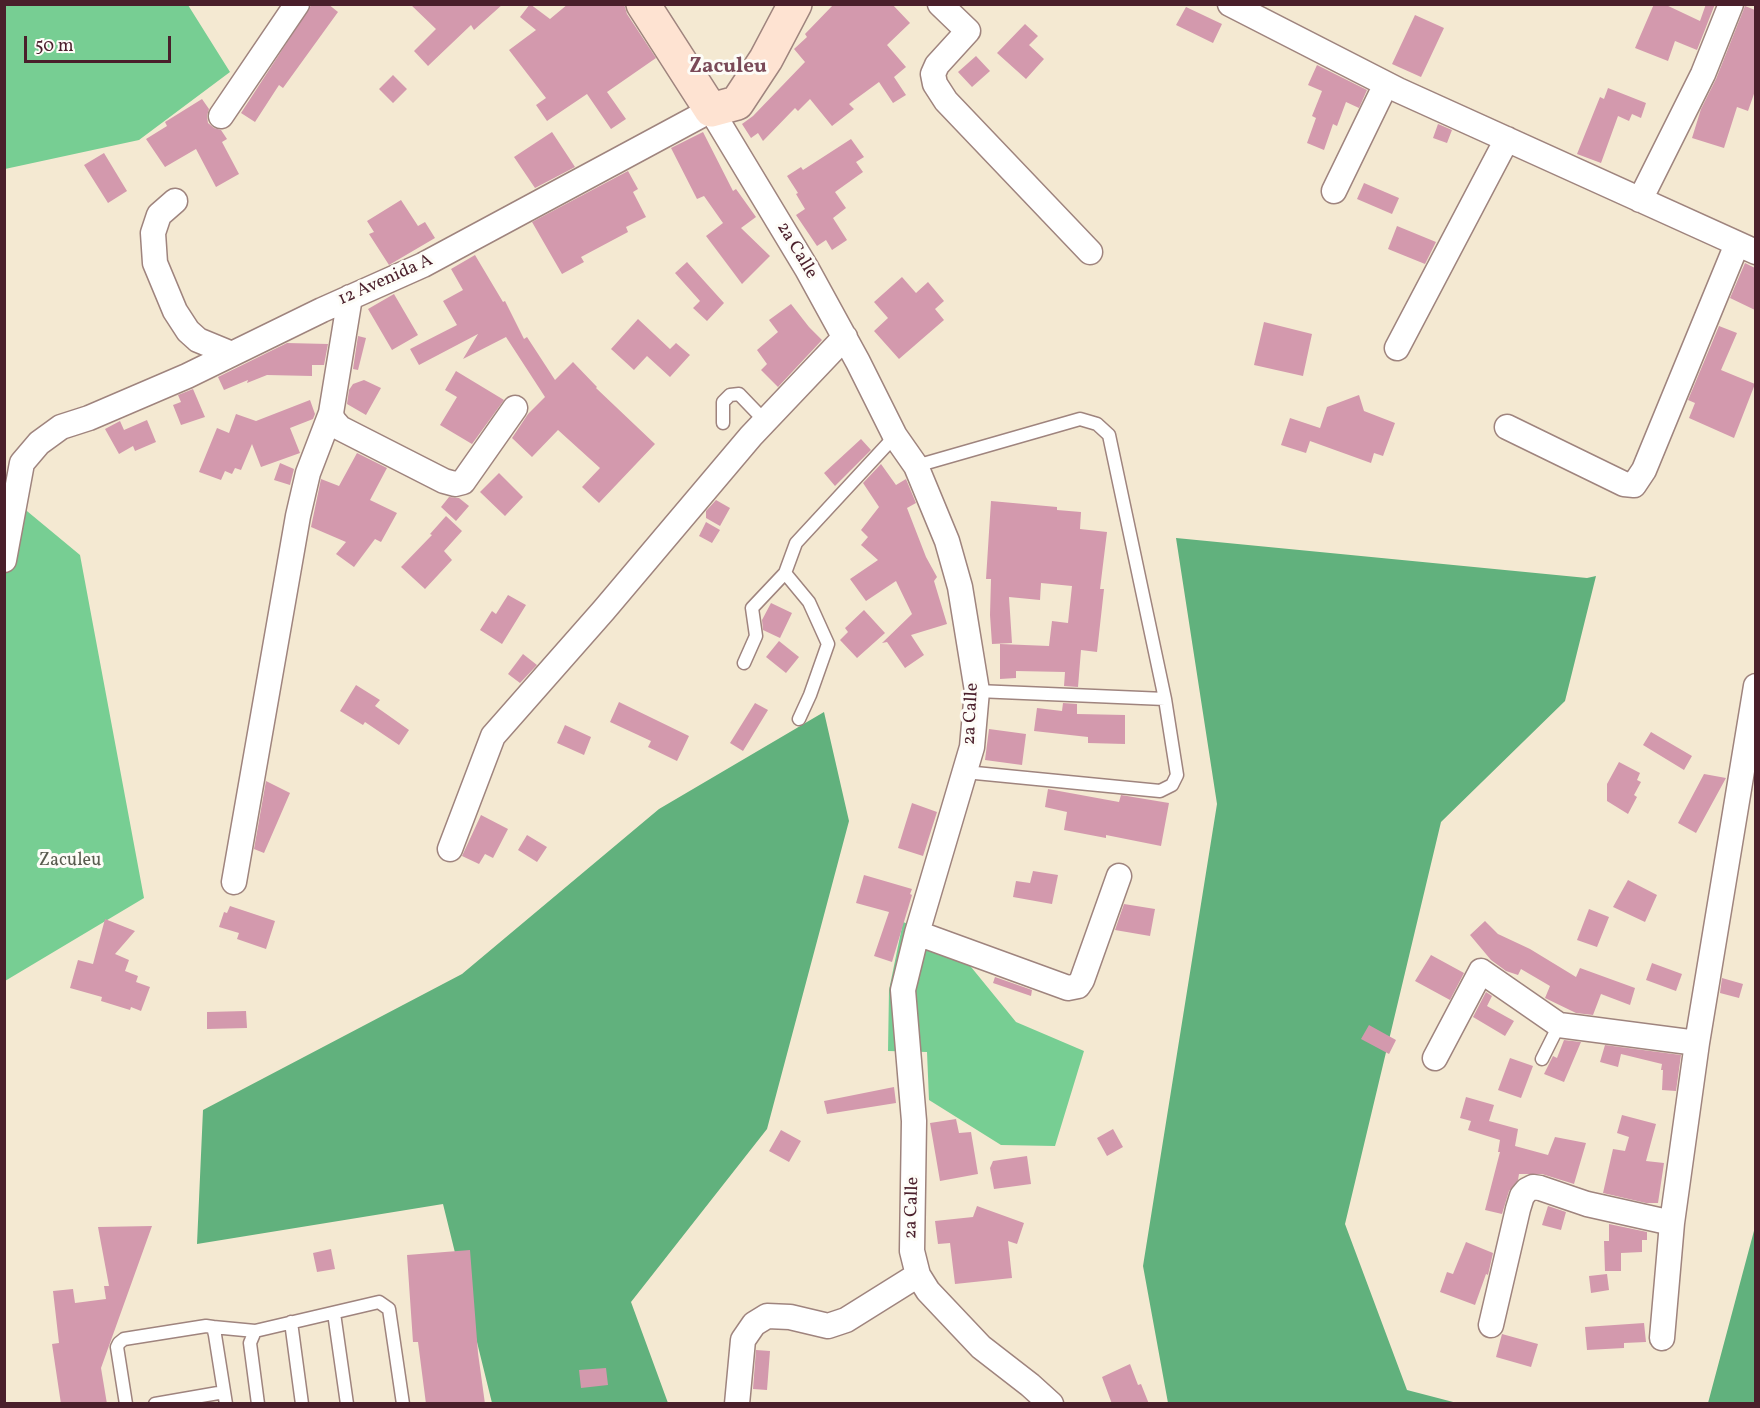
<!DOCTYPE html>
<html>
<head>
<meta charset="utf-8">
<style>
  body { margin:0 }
  #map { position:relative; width:1760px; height:1408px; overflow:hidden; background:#f4e9d2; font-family:Vollkorn,serif }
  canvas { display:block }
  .frame { position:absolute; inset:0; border:6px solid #4a1f2b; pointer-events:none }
  .scale { position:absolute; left:24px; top:36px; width:147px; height:27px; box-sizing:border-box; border:3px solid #4a1f2b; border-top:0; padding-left:8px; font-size:18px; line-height:21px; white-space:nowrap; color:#4a1f2b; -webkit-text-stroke:4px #fdfcf7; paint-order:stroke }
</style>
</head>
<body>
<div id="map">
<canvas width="1760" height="1408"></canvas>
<div class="frame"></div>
<div class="scale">50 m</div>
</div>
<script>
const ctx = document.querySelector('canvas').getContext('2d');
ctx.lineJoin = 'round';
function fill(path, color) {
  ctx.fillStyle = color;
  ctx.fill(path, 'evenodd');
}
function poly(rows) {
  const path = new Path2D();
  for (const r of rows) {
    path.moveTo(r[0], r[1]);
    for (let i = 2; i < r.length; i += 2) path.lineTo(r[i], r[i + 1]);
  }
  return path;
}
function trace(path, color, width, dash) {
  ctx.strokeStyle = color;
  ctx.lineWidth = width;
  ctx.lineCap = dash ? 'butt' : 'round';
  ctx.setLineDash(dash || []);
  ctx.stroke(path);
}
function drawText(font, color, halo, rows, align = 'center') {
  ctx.font = font + ' Vollkorn,serif';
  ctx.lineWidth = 6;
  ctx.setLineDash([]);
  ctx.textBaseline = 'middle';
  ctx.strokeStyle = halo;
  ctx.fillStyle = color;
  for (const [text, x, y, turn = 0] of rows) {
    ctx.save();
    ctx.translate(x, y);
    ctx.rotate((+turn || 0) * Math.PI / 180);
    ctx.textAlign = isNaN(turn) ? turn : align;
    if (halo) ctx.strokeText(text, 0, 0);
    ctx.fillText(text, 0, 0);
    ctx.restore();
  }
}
fill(poly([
  [4,5,188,5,230,72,139,140,5,169],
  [4,492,80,555,144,898,5,981],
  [903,922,949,940,1016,1022,1084,1051,1055,1146,1001,1145,929,1100,927,1052,888,1051,889,990]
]), '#77ce93');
fill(poly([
  [1176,538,1587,578,1596,576,1565,701,1441,822,1345,1224,1407,1390,1457,1403,1168,1403,1143,1266,1217,804],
  [824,712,849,821,767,1129,631,1302,668,1403,492,1403,443,1204,197,1244,203,1110,462,974,659,809],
  [1755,1227,1755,1403,1708,1403]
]), '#61b17d');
fill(poly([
  [312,4,328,4,338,12,283,88,279,85,255,122,241,113],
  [410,4,503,4,474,30,471,25,428,66,414,51,436,29],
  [530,4,550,19,568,4,624,4,627,14,656,58,607,92,626,119,611,129,587,94,547,121,536,105,546,98,509,50,536,30,520,17],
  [834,4,892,4,910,23,887,45,906,67,894,77,906,95,893,103,879,82,849,104,854,109,832,126,810,99,798,111,795,108,763,141,758,133,751,138,742,124,753,116,805,62,794,49,807,37,805,34],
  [1654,4,1664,4,1700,21,1706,4,1715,4,1697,50,1675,41,1668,61,1635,48],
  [1745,6,1755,10,1755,91,1748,111,1737,107,1724,148,1692,138,1701,109,1716,79],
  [1186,7,1222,24,1213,43,1176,25],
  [1415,15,1444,28,1421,77,1392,64],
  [1025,24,1038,36,1029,45,1044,59,1026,79,997,53],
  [976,56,990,71,972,87,958,72],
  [1317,65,1367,90,1359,108,1346,102,1337,126,1333,124,1324,150,1307,143,1316,118,1312,116,1322,91,1308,85],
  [393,75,407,89,393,103,379,89],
  [1608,88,1646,103,1641,118,1632,114,1629,121,1618,116,1601,163,1577,154,1600,97,1604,99],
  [202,99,209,109,207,116,208,123,214,128,221,130,227,139,222,142,239,174,216,187,196,149,165,167,146,139,167,126,165,122],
  [1438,124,1452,130,1447,143,1433,138],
  [552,132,575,167,535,188,514,157],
  [703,132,733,191,736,189,756,217,741,228,770,256,742,284,706,236,723,223,704,196,697,199,671,148],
  [851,139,864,157,856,162,863,172,835,192,846,208,833,218,847,240,832,250,826,240,817,246,796,215,805,209,796,194,798,193,787,176,801,167,803,170],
  [104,153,127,191,108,203,84,165],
  [628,171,638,189,633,192,646,217,626,227,628,232,581,257,584,262,562,274,532,222],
  [1364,183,1399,198,1392,214,1357,199],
  [401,200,418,226,425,222,435,238,389,265,369,234,374,232,367,221],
  [1397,226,1436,242,1425,264,1388,249],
  [475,255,503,302,505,301,524,339,527,337,555,380,573,362,597,387,596,388,655,444,599,503,582,487,600,468,558,430,532,457,512,438,528,414,545,397,506,337,463,359,478,334,419,365,410,349,457,325,443,301,463,290,451,269],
  [687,262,724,303,707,321,693,308,700,301,675,273],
  [1745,263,1755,268,1755,310,1730,298],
  [902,277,916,293,928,282,944,301,935,309,944,320,899,359,874,331,888,318,874,302],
  [394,294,418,335,392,350,368,309],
  [791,304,809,327,822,340,778,387,761,370,767,364,757,350,778,332,769,320],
  [638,319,670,349,676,343,690,355,670,377,647,356,634,370,611,349],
  [1264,322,1312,334,1303,376,1254,365],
  [1719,326,1737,333,1721,370,1755,384,1734,438,1689,418,1695,403,1688,400],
  [358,336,366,338,358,370,353,369],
  [287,343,328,344,324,365,312,365,312,376,267,375,247,383,248,380,224,390,218,377],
  [456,371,504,400,472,444,440,425,457,397,445,390],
  [364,380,381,388,366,415,347,404,349,390,353,384],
  [193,389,205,417,181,425,173,405,181,402,178,395],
  [1359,395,1364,411,1395,423,1383,456,1374,453,1371,463,1310,441,1306,453,1281,445,1290,418,1320,428,1327,407],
  [310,400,315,414,313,419,290,428,300,453,261,467,252,444,241,470,235,468,232,474,225,471,221,480,199,472,217,428,229,433,236,414,256,421],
  [147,420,156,442,135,451,133,446,119,454,105,429,120,421,124,430],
  [861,439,871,450,835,486,824,473],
  [357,453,387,468,370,500,397,513,381,542,375,539,354,567,336,554,346,542,311,527,321,479,339,486],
  [280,463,294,469,290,485,274,480],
  [881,464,896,485,906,479,916,503,907,508,926,557,937,577,934,581,947,624,911,635,924,655,905,668,887,642,882,643,912,614,896,581,866,601,850,579,878,560,861,545,868,537,861,530,879,507,863,483],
  [499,473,523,497,505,516,480,492],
  [449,497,459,498,469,506,456,521,441,507],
  [716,500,730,508,720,526,706,518,706,511],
  [991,501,1057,507,1057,510,1081,512,1080,529,1107,532,1100,589,1104,589,1097,652,1081,650,1078,687,1064,686,1065,672,1016,671,1016,678,1000,679,1000,644,1049,646,1052,621,1068,623,1072,586,1041,583,1040,600,1009,597,1012,643,992,644,990,615,991,579,986,579],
  [446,516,462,531,444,551,452,560,425,589,401,567,432,535,430,534],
  [706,522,720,530,712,543,699,536],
  [508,595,526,605,502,644,480,630,492,611,496,614],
  [771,603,792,613,780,638,763,630,762,620],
  [864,610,885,633,857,658,840,640,848,632,845,628],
  [779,641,799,657,786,673,766,657],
  [523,654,537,665,520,683,508,674],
  [356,685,380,700,375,706,409,730,399,745,365,722,363,725,340,711],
  [619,702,689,736,677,761,648,747,651,741,610,722],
  [755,703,768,710,743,751,730,743],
  [1063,703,1077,704,1077,714,1125,715,1125,744,1088,743,1088,737,1034,731,1037,708,1062,711],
  [565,725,591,737,584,755,557,743],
  [989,729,1026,734,1022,765,985,760],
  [1651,732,1692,756,1684,770,1643,745],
  [1619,762,1640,773,1637,780,1641,782,1634,795,1637,797,1628,814,1607,801,1607,784],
  [1704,774,1726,778,1696,833,1678,823],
  [266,781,290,793,264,853,254,849],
  [1048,789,1119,802,1121,795,1169,803,1161,846,1106,835,1106,838,1064,830,1067,812,1045,807],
  [912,803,937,812,923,856,898,848],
  [481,815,508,829,493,858,485,854,479,864,462,856],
  [527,835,547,847,537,862,518,850],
  [1033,871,1058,875,1052,904,1013,897,1016,881,1030,883],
  [864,875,912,889,910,894,912,895,892,962,874,956,889,912,856,903],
  [1628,880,1657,895,1645,922,1613,907],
  [1124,904,1155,909,1150,936,1115,930],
  [230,906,275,921,266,949,237,939,239,933,219,927,224,912,227,913],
  [1589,909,1609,917,1597,947,1577,940],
  [105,919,135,931,115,954,129,960,125,971,138,976,136,982,150,987,141,1011,131,1007,130,1010,101,1001,102,997,70,988,78,960,93,964],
  [1485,921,1498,934,1530,949,1576,977,1580,968,1635,988,1630,1005,1601,994,1593,1015,1576,1013,1545,998,1550,986,1521,969,1518,975,1506,971,1491,960,1470,935],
  [1431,955,1464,973,1450,1000,1415,981],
  [1652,963,1682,974,1676,991,1646,980],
  [995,977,1032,990,1031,996,993,983],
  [1722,978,1743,984,1739,998,1720,993],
  [1486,992,1492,996,1487,1006,1514,1021,1505,1036,1473,1017],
  [246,1011,247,1028,207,1029,207,1012],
  [1369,1025,1396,1040,1389,1054,1361,1039],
  [1564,1040,1581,1042,1564,1082,1544,1074,1553,1056,1557,1058],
  [1605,1045,1681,1055,1676,1091,1662,1090,1663,1070,1661,1070,1662,1064,1621,1054,1618,1067,1600,1062],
  [1510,1058,1533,1066,1521,1098,1498,1090],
  [894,1087,896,1103,827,1114,824,1101],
  [1466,1097,1494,1105,1489,1121,1518,1129,1515,1146,1548,1155,1555,1137,1586,1143,1574,1184,1542,1174,1519,1174,1518,1180,1509,1191,1502,1214,1485,1210,1500,1152,1498,1152,1500,1140,1468,1130,1471,1121,1460,1118],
  [1622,1115,1656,1124,1646,1161,1664,1163,1658,1203,1646,1203,1603,1193,1613,1149,1625,1151,1629,1137,1617,1133],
  [956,1119,959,1133,971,1132,978,1174,940,1181,930,1123],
  [1113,1129,1123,1147,1107,1156,1097,1138],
  [781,1130,801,1141,789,1162,769,1151],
  [1027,1156,1031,1184,994,1189,990,1168,993,1161],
  [977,1206,1024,1223,1017,1244,1008,1241,1012,1278,955,1284,950,1243,938,1244,935,1221,973,1217],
  [1548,1206,1566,1212,1561,1230,1542,1225],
  [1609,1224,1647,1232,1647,1240,1642,1240,1642,1252,1621,1253,1621,1271,1605,1271,1604,1241,1609,1241],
  [152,1226,101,1368,107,1404,61,1404,52,1344,59,1343,53,1291,73,1289,75,1303,106,1299,104,1286,109,1286,98,1227],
  [1466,1242,1493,1253,1488,1275,1486,1274,1475,1305,1440,1292,1447,1272,1453,1274],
  [331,1249,335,1269,317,1272,313,1253],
  [470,1250,478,1353,485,1404,426,1404,418,1342,413,1342,407,1255],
  [1607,1274,1609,1290,1591,1293,1589,1276],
  [1644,1323,1646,1342,1624,1343,1624,1348,1587,1350,1585,1327],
  [1502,1334,1538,1344,1531,1367,1496,1357],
  [756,1350,770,1351,767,1390,753,1389],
  [1130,1364,1138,1385,1141,1384,1149,1404,1112,1404,1102,1377],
  [606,1368,608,1385,581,1388,579,1370]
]), '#d399ad');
const lane = poly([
  [723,423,723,402,730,395,739,394,765,421],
  [916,466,1080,419,1097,424,1109,435,1165,699,1177,775,1172,785,1160,791,965,772],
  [744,663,756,636,752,608,785,573],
  [977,691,1165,699],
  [799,719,810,695,828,644,809,602,785,573,796,543,895,436],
  [1542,1059,1559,1025],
  [334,1313,347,1404],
  [291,1322,302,1404],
  [213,1327,255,1331],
  [126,1404,117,1347,119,1343,124,1339,206,1326,213,1327,215,1335,226,1404],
  [155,1404,224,1392],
  [258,1404,250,1343,255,1331,379,1302,389,1309,403,1404]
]);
const street = poly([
  [940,4,968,31,937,65,933,74,935,84,946,101,1090,252],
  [1230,4,1398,90,1756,252],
  [221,116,297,4],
  [1334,191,1386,84],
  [1640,200,1703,74,1731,4],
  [175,201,159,215,153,233,155,263,175,311,188,331,198,340,232,354],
  [1397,348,1507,139],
  [331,413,333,420,340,428,444,481,455,484,463,482,515,408],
  [1507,427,1624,484,1634,485,1644,470,1737,244],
  [4,560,22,463,39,443,61,427,89,418,187,376,322,310,423,265,711,110,807,269,858,362,895,436,916,466,947,541,960,587,977,691,972,747,917,933,903,990,914,1121,912,1251,918,1275,928,1291,981,1347,1030,1385,1051,1404],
  [450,849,493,736,604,610,751,436,845,337],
  [234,882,298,516,308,473,331,413,350,297],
  [917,933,1068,988,1078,986,1082,980,1119,876],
  [1435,1058,1481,971,1559,1025,1697,1043],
  [1491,1325,1518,1209,1522,1196,1527,1190,1533,1187,1540,1188,1587,1204,1672,1223],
  [1662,1338,1672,1223,1697,1043,1756,686],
  [737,1404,743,1340,754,1324,767,1316,790,1317,828,1326,846,1320,918,1275]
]);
const secondary = poly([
  [643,4,711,110,737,103,766,59,795,4]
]);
trace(lane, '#9f847e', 15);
trace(street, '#9f847e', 27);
trace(secondary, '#9f847e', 36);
trace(lane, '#fff', 12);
trace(street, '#fff', 24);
trace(secondary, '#fee3d2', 33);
drawText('18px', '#4a1f2b', '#fdfcf7', [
  ["2a Calle",796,251,59],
  ["12 Avenida A",386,281,-24],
  ["2a Calle",972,714,-87],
  ["2a Calle",913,1208,-88]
]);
drawText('18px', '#5a5c4f', '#fdfcf7', [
  ["Zaculeu",70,862]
]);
drawText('bold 21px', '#7a4a58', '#fdfcf7', [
  ["Zaculeu",728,68]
]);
</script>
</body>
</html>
